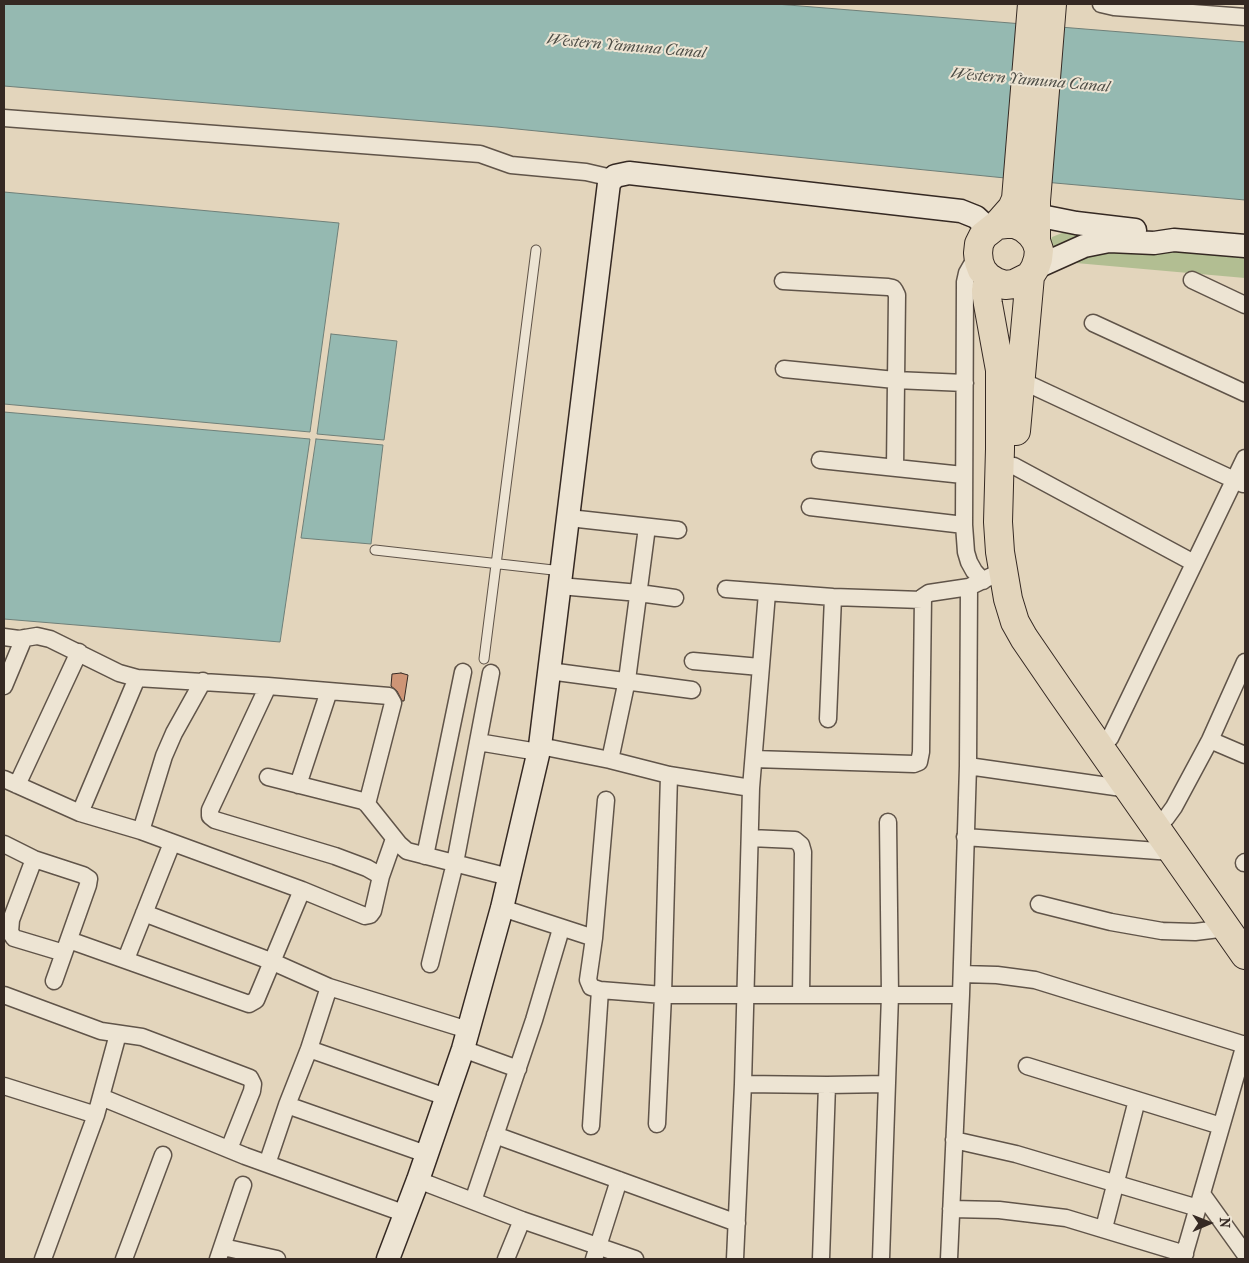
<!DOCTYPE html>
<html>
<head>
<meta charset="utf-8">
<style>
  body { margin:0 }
  #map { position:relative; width:1249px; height:1263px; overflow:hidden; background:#e3d5bc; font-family:"IM FELL French Canon",serif }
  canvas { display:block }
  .frame { position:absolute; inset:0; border:5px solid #352923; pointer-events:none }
  .north { position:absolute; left:1184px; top:1198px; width:50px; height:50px; -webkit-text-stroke:4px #ede4d3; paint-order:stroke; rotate:89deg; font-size:14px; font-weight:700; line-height:20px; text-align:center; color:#352923 }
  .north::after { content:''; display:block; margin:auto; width:18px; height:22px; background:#352923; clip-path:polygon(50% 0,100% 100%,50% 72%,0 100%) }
</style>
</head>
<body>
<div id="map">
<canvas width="1249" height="1263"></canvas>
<div class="frame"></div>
<div class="north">N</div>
</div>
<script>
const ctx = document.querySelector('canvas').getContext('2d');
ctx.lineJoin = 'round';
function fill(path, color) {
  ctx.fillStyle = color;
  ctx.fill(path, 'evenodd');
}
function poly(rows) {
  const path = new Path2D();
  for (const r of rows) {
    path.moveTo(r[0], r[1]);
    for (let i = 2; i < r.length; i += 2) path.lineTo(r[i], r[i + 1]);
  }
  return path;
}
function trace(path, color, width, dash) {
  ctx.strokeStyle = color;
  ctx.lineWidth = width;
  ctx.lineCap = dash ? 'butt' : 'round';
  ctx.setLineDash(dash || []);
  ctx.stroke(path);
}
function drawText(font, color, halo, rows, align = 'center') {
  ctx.font = font + ' "IM FELL French Canon",serif';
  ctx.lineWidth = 4;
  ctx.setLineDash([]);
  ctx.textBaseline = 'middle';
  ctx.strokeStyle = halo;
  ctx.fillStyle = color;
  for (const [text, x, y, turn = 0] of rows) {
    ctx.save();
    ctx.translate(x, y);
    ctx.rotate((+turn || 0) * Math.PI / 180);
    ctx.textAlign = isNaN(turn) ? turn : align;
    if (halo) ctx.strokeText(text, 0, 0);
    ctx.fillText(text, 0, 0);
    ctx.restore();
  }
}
fill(poly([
  [1077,227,1245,242,1245,278,1042,260,1052,237]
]), '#b2be92');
const water = poly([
  [4,4,776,4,1245,42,1245,200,1055,183,497,127,4,86,4,4],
  [4,192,339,223,310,432,4,404,4,192],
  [331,334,397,341,384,440,317,434,331,334],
  [4,412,310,439,280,642,4,619,4,412],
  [316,439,383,445,371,544,301,538,316,439]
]);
fill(water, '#95b9b1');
trace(water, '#6f7f78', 1);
const building = poly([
  [401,673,408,675,404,701,402,701,397,691,391,686,392,674,401,673]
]);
fill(building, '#ce9576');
trace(building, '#352923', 1);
const lane = poly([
  [375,550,562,571],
  [484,659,536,250]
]);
const street = poly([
  [1101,4,1114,7,1245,17],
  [4,118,467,153,480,154,511,165,586,172,612,178],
  [979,262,971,266,967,273,965,282,964,525,966,552,969,562,974,571,983,581],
  [1192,280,1245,305],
  [783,281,888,287,893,288,895,291,897,295,895,468],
  [1093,323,1245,393],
  [784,369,895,380,965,383],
  [1020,380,1243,484],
  [820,460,963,475],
  [1014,466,1194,563],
  [810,507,964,525],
  [569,518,678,530],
  [560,586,639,593,675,598],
  [726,589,833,597,922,600],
  [4,637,19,639,37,636,50,639,119,673,137,678,268,686,389,696,393,703,367,804],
  [693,661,760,667],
  [549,671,692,690],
  [4,686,24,638],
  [268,686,210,810,210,816,215,820,335,856,367,868,381,876],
  [828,719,833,597],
  [1110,738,1245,458],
  [1210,740,1245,755],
  [478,742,538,752],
  [540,746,610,760,669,775,751,788],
  [754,759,914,764,919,762,921,752,923,597,929,593,969,587,1002,571],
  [610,760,627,680,647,527],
  [968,766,1129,789],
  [268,777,363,801,367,804,399,844,407,851,509,877],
  [4,779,80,813,141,831,302,890,365,916,370,915,373,911,381,876,394,839],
  [17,785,79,652],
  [298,785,329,691],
  [606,800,594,938,588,980,591,987,600,990,663,995,961,995],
  [80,813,137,678],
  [1154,826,1166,818,1174,807,1210,740,1245,662],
  [141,831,164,756,174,733,203,681],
  [965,837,1172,852],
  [750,838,795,840,801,845,803,852,801,995],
  [4,844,34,859,83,875,89,879,88,885,54,981],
  [425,856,463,672],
  [34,859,11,920,10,932,14,938,64,953],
  [1244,863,1245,862],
  [1039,904,1111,922,1162,931,1195,932,1227,928],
  [502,908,594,938],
  [144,913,273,962,329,987,468,1030],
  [69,940,249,1004,256,1000,302,890],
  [126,959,172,843],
  [430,964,455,863,491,673],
  [962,974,997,975,1035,980,1245,1045],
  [4,995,101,1031,142,1037,250,1078,253,1084,252,1091,229,1149],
  [309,1049,446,1097],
  [463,1049,518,1069],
  [1027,1066,1221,1126],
  [743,1084,827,1085,887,1084],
  [4,1086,96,1115],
  [101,1097,245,1156,406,1214],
  [287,1105,426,1154],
  [657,1124,663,995,669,775],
  [591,1126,600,990],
  [495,1135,737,1223],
  [954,1140,1016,1154,1198,1208],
  [267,1164,287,1105,309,1049,329,987],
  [418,1180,522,1220,635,1259],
  [1202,1194,1245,1254],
  [473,1201,534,1020,561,929],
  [951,1209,999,1210,1066,1218,1185,1254],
  [1104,1228,1137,1100],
  [223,1247,277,1259],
  [43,1259,96,1115,118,1034],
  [124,1259,163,1155],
  [218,1259,243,1185],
  [506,1259,522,1220],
  [594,1259,619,1180],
  [735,1259,743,1084,751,788,767,593],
  [821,1259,827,1085],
  [881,1259,890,995,888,822],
  [949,1259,961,995,968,766,969,587],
  [1183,1259,1245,1044]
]);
const secondary = poly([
  [1036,215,1076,223,1135,230],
  [1035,268,1084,246,1109,241,1154,243,1174,240,1245,246],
  [388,1259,418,1180,463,1049,502,908,540,746,609,183,615,176,629,173,961,211,976,217,990,230]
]);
const highway = poly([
  [997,225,1012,208,1016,199,1032,4],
  [1036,241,1036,201,1052,4],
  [988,277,996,282,1005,285,1014,284,1030,276,1035,268,1038,259,1039,250,1036,241,1031,234,1024,228,1015,224,1006,224,997,225,983,236,979,244,978,253,979,262,982,270,988,277,986,291,988,304,1000,370,1000,449,998,522,1000,552,1008,599,1015,622,1024,638,1061,692,1245,955],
  [1016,431,1030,276]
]);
trace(lane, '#605449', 11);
trace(street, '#605449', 19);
trace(secondary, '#352923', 25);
trace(highway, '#352923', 30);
trace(lane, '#ede4d3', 9);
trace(street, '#ede4d3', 16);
trace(secondary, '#ede4d3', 22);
trace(highway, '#e3d5bc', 28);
drawText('italic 16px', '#4d4d46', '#ede4d3', [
  ["Western Yamuna Canal",626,47,5],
  ["Western Yamuna Canal",1030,81,5]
]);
</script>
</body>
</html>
